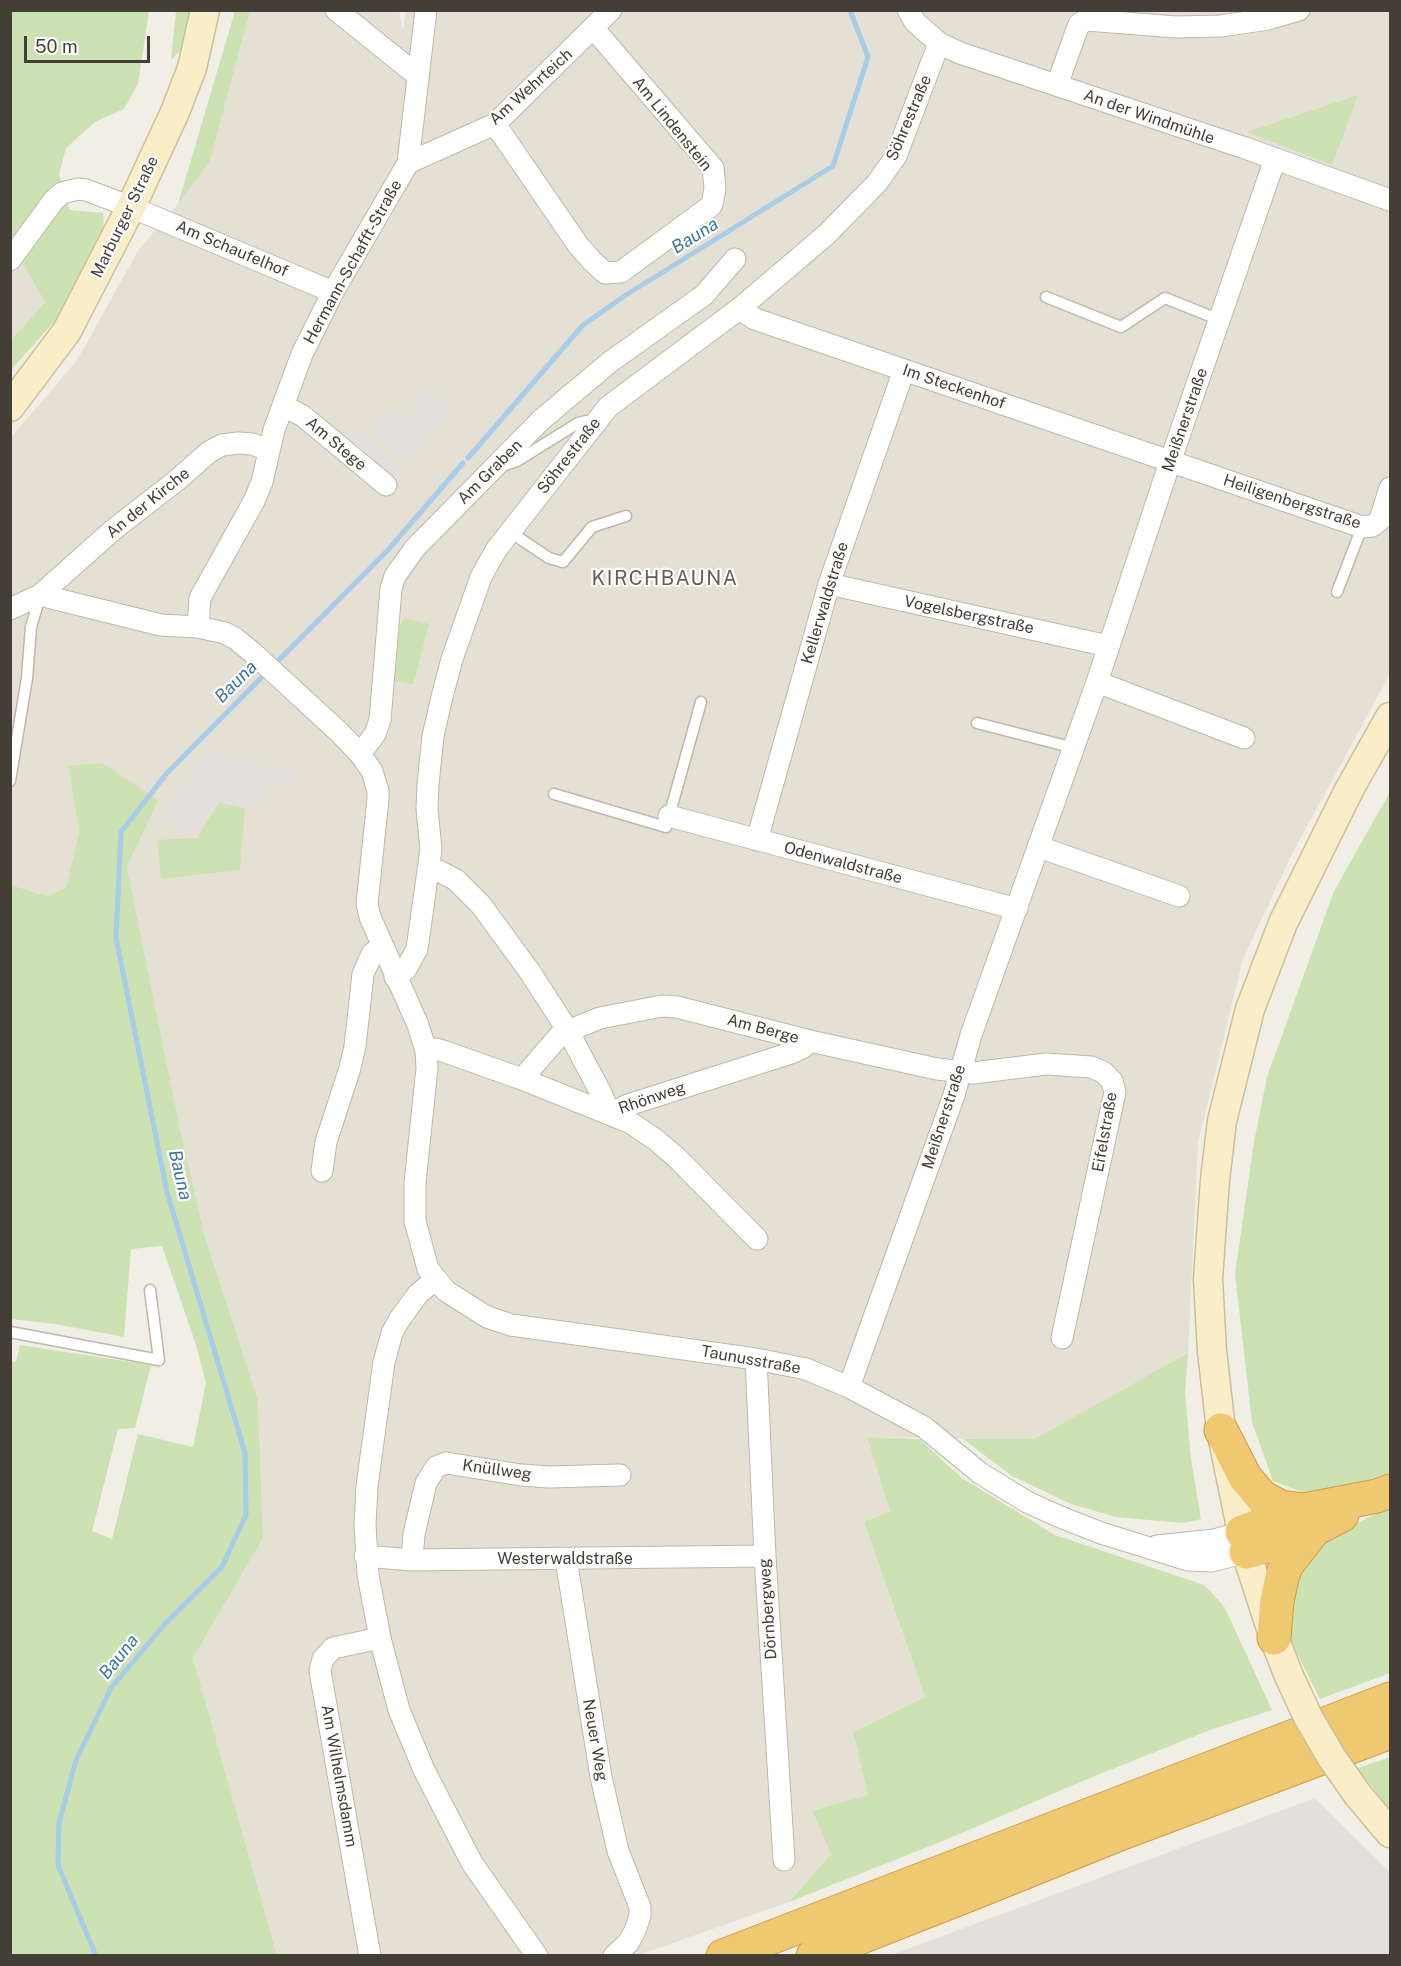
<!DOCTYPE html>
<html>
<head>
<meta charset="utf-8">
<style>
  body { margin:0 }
  #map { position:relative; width:1401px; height:1966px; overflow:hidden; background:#f1eee6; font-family:"Public Sans",sans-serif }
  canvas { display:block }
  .frame { position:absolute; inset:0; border:12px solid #433e36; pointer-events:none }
  .scale { position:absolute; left:24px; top:36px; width:126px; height:27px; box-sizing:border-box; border:3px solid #433e36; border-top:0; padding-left:8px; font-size:18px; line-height:21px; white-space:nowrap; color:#433e36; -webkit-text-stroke:4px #fff; paint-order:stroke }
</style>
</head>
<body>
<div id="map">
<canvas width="1401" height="1966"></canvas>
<div class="frame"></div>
<div class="scale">50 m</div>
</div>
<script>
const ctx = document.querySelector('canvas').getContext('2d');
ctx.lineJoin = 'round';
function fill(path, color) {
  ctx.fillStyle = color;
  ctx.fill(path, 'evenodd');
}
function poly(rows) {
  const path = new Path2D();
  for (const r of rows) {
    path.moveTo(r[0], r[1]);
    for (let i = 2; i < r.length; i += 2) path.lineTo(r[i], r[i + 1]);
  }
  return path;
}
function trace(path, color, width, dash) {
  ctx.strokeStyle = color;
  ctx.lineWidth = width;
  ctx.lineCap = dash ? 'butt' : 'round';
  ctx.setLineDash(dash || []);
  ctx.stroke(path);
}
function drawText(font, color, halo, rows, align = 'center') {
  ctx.font = font + ' "Public Sans",sans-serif';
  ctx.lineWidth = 4.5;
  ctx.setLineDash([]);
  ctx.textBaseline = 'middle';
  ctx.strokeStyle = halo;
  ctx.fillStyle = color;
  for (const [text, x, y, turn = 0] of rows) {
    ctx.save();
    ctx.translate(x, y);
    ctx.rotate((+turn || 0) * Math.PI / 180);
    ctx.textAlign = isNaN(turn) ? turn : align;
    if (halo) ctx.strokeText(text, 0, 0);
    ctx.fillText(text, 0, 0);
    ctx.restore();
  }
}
fill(poly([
  [406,10,1390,11,1390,674,1293,852,1243,959,1198,1142,1188,1353,1035,1440,867,1437,890,1511,864,1523,925,1697,853,1732,868,1795,831,1854,789,1902,639,1955,277,1955,193,1658,263,1538,258,1400,205,1237,180,1129,127,867,158,799,68,766,79,832,66,888,47,896,11,885,11,437,76,362,139,249,178,204,210,161,250,11,399,11,403,31],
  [11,244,45,302,11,340]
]), '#e4e0d4');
fill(poly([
  [1315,1798,1390,1872,1390,1955,891,1955]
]), '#e3e0db');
fill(poly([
  [10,11,149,11,138,84,124,109,95,122,66,148,59,174,70,210,103,213,104,231,60,315,11,370,11,340,45,302,11,244],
  [176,11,194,11,187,44,171,60],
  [235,11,250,11,210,161,178,204],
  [1358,95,1332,165,1247,132],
  [405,618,429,624,413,685,392,680,396,662,393,650,397,629],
  [102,763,158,800,127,867,180,1129,205,1237,258,1400,263,1538,193,1658,277,1955,11,1955,11,1362,16,1362,20,1345,151,1365,135,1428,118,1429,92,1531,112,1539,138,1434,193,1447,206,1383,196,1345,162,1246,131,1249,124,1337,55,1324,11,1319,11,885,47,896,66,888,79,832,68,766],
  [1390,792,1390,1473,1315,1497,1273,1481,1252,1422,1235,1274,1254,1142,1267,1077,1334,891],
  [219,803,245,808,240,870,161,879,157,840,197,838],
  [1188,1353,1185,1393,1191,1459,1201,1519,1183,1523,1116,1517,1071,1504,1012,1476,963,1439,1035,1439],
  [867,1437,919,1439,962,1478,1055,1535,1204,1585,1224,1606,1272,1710,1210,1730,1085,1780,950,1838,789,1902,831,1854,813,1811,868,1795,853,1732,925,1697,864,1522,890,1511],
  [1390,1507,1390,1673,1320,1699,1288,1636,1287,1591,1325,1539],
  [1390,1757,1390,1812,1368,1781,1356,1769]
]), '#cce2b2');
fill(poly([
  [429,389,451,409,404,464,368,432,387,411,399,422],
  [360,429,402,466,386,485,343,449],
  [209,751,295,771,291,788,265,782,259,808,216,800,193,835,161,815]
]), '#e2e0dd');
trace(poly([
  [468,458,583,325,626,295,833,166,868,57,850,10],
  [273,666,388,550,463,463],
  [96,1956,58,1865,59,1823,76,1760,111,1688,164,1625,222,1567,246,1515,245,1453,167,1192,116,938,121,832,167,773,267,672]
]), '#a7cde9', 5);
const lane = poly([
  [1046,297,1121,327,1165,298,1220,320],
  [502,466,517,461,578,423,587,421,595,422],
  [510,532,549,558,563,562,592,527,626,516],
  [1337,592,1362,527],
  [977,723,1074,748],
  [10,781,27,678,31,627,40,596],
  [554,794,666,827,701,702],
  [10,1332,159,1360,150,1290]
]);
const street = poly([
  [336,10,418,76],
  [908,10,915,22,939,43,960,53,1245,148,1390,200],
  [1057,85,1079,24,1087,20,1176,27,1221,26,1268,19,1299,10],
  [495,124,578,245,593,262,605,273,621,272,712,205,715,188,713,168,594,29],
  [408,163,495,124,611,10],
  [10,260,54,200,62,193,78,189,86,190,131,207,333,292],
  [739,309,755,319,1362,527,1372,526,1380,520,1390,488],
  [284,406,303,416,386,485],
  [829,584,1108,646],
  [40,595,161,625,198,627,225,633,236,639,253,653,340,733,360,754,372,771,378,791,378,799,367,904,370,917,418,1025,426,1051,427,1068,415,1183,415,1221,428,1269,446,1291,487,1317,511,1325,756,1359,806,1369,849,1387,924,1427,980,1473,1027,1502,1058,1516,1101,1533,1188,1560,1212,1561,1246,1552],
  [10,609,40,595,113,530,176,481,209,452,222,445,238,443,252,444,269,450],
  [198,627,200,598,254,501,262,482,274,430,302,354,333,292,408,163,426,10],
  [1097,682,1244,738],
  [360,754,375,734,380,720,391,589,395,576,415,548,541,420,610,362,704,295,735,259],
  [669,816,1017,909],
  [757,840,829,584,904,370],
  [1039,847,1179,896],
  [430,869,439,871,456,880,481,905,530,972,568,1031,602,1095,609,1114,631,1123,656,1140,677,1158,757,1239],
  [395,977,406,969,417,949,431,849,427,809,428,784,433,736,442,697,452,659,481,577,496,550,608,407,739,309,827,234,877,183,896,156,939,43],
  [426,1051,436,1049,446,1052,522,1079,609,1114,628,1105,791,1053,802,1048,810,1041],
  [522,1079,560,1035,568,1031,600,1018,662,1006,677,1007,810,1041,937,1069,973,1073,1046,1064,1091,1067,1103,1072,1112,1081,1115,1092,1062,1338],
  [322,1171,326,1142,350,1068,355,1046,363,974,372,954,382,946],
  [435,1280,418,1294,399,1320,392,1333,384,1362,367,1486,365,1525,368,1575,380,1638,399,1710,424,1770,472,1863,537,1956],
  [756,1359,765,1556,784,1860],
  [849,1387,954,1095,971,1035,1097,682,1170,462,1275,159],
  [1157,1546,1214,1540,1242,1532],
  [365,1556,412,1560,765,1556],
  [566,1559,601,1777,618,1851,640,1907,640,1916,634,1933,628,1943,614,1956],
  [412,1560,414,1534,426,1483,436,1467,446,1463,521,1475,549,1477,620,1475],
  [370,1956,320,1671,323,1659,333,1648,380,1638]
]);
const secondary = poly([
  [10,407,67,331,131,207,175,112,192,68,205,10],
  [1289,1676,1274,1638,1246,1552,1221,1430,1212,1351,1208,1279,1215,1180,1222,1121,1250,1009,1283,923,1349,790,1390,717],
  [1358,1795,1390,1833]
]);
const highway = poly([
  [1221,1430,1245,1477,1262,1497,1281,1507,1304,1510],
  [1242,1532,1304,1510,1377,1496,1390,1491],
  [1246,1552,1300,1537,1342,1515],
  [1274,1638,1277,1601,1283,1573,1288,1563,1314,1530],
  [723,1956,1390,1699],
  [813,1956,976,1892,1122,1833,1390,1732]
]);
trace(lane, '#beb8ac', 13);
trace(street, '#beb8ac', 23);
trace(secondary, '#cdc099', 31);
trace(highway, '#cd9d43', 35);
trace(lane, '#fff', 10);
trace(street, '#fff', 21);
trace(secondary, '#f9eec8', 28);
trace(highway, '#f0c872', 33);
const secondaryBridge = poly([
  [1289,1676,1308,1717,1332,1758,1358,1795]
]);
trace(secondaryBridge, '#cdc099', 31, []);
trace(secondaryBridge, '#f9eec8', 28);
drawText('16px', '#433e36', '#fff', [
  ["Am Wehrteich",531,87,-42],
  ["An der Windmühle",1149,117,19],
  ["Söhrestraße",909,118,-67],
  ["Am Lindenstein",672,124,51],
  ["Marburger Straße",125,217,-64],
  ["Am Schaufelhof",232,249,23],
  ["Hermann-Schafft-Straße",353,262,-61],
  ["Im Steckenhof",954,387,19],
  ["Meißnerstraße",1185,420,-71],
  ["Am Stege",336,444,40],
  ["Söhrestraße",569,456,-52],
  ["Am Graben",490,472,-45],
  ["Heiligenbergstraße",1292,502,18],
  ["An der Kirche",148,503,-39],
  ["Kellerwaldstraße",825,603,-73],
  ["Vogelsbergstraße",969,615,12],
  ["Odenwaldstraße",843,863,15],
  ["Am Berge",763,1029,15],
  ["Rhönweg",652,1098,-19],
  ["Meißnerstraße",944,1117,-72],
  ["Eifelstraße",1105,1132,-80],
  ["Taunusstraße",751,1360,10],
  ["Knüllweg",497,1470,8],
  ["Westerwaldstraße",565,1559],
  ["Dörnbergweg",768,1609,-94],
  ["Neuer Weg",595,1740,80],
  ["Am Wilhelmsdamm",339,1776,80]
]);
drawText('italic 18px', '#3a76a4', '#fff', [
  ["Bauna",695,236,-32],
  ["Bauna",236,682,-45],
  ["Bauna",180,1175,77],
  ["Bauna",119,1657,-51]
]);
ctx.letterSpacing = '1.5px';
drawText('20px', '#655c4e', '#fff', [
  ["KIRCHBAUNA",665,579]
]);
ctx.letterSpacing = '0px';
</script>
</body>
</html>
